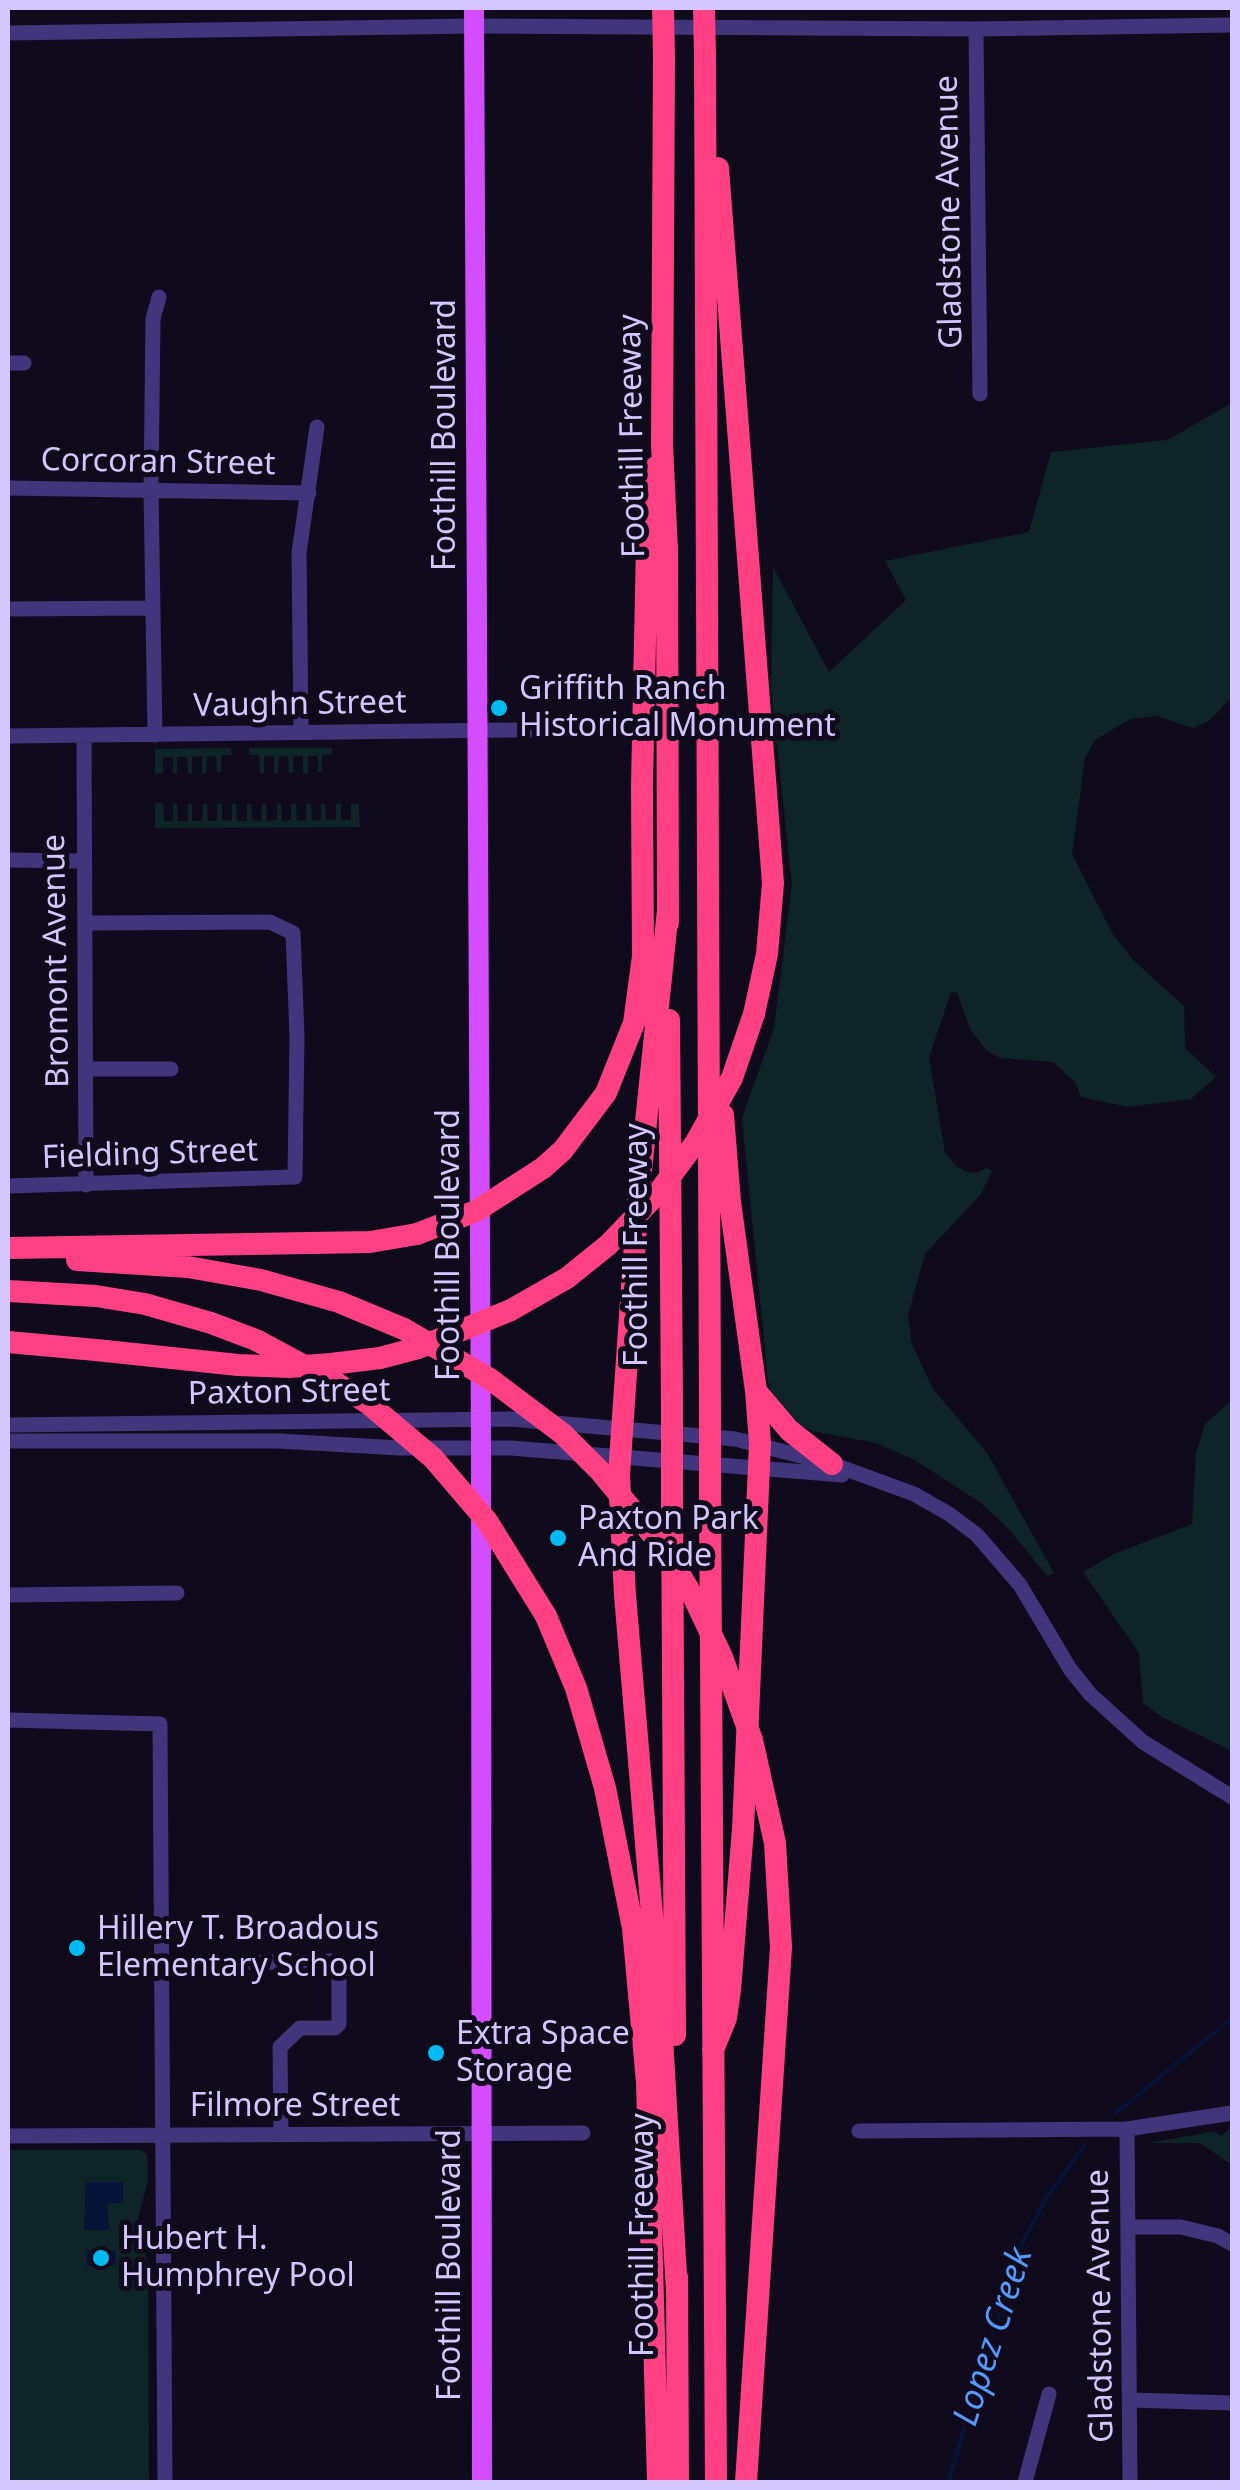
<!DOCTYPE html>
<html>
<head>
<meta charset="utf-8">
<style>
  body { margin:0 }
  #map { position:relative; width:1240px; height:2490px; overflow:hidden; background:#100b1c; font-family:"Noto Sans",sans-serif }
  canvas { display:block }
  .frame { position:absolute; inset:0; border:10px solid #d4c6ff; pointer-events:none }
</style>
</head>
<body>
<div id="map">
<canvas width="1240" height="2490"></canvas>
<div class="frame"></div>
</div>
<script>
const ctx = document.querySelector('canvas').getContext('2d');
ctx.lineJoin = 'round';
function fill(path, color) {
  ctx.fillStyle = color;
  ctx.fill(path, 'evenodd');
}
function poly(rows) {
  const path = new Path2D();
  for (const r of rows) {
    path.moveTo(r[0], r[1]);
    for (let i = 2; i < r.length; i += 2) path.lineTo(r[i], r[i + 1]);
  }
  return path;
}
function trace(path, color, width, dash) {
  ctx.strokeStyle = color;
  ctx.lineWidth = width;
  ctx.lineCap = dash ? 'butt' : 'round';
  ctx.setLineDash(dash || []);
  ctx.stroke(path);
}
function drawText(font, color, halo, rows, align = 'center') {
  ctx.font = font + ' "Noto Sans",sans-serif';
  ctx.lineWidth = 10;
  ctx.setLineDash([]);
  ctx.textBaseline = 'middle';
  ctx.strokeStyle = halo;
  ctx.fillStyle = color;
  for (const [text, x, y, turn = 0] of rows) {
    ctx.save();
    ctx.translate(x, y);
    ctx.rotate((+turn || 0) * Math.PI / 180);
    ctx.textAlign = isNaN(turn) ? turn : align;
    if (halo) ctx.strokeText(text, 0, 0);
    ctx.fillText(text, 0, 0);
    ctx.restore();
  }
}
fill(poly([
  [1232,403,1232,697,1209,721,1193,728,1157,716,1130,719,1095,740,1085,758,1072,854,1112,933,1133,960,1184,1006,1185,1048,1216,1077,1191,1099,1128,1107,1081,1097,1076,1083,1053,1062,1000,1058,986,1050,970,1029,957,993,951,992,929,1057,945,1153,956,1166,967,1172,976,1173,987,1168,992,1171,981,1194,925,1254,908,1315,911,1342,933,1389,987,1453,1054,1573,1047,1576,1009,1529,981,1503,913,1459,876,1443,812,1431,795,1423,775,1402,768,1381,742,1118,774,1028,792,884,771,689,773,567,829,672,906,600,885,561,1029,532,1051,452,1167,440],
  [231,748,232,755,221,755,221,772,217,772,216,756,207,757,206,773,202,774,202,756,192,757,192,773,188,774,187,757,177,757,177,773,173,774,173,757,163,757,163,773,155,774,155,749],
  [249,748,332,748,332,754,322,755,322,771,318,772,318,756,308,756,308,773,303,773,303,756,293,756,293,773,289,773,288,756,279,756,278,773,274,773,274,756,264,756,264,773,260,773,259,755,249,755],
  [155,803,163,803,164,821,173,821,173,804,177,804,178,821,188,821,188,804,192,804,192,821,202,821,203,804,207,804,208,821,217,821,217,804,222,804,222,821,232,820,232,804,236,804,237,821,247,821,247,804,251,804,252,820,261,821,262,804,266,804,267,821,277,820,277,804,281,804,282,821,291,820,291,804,296,804,297,821,306,820,306,804,311,804,312,821,321,820,321,804,325,804,326,820,336,820,336,804,341,803,341,820,351,820,351,804,359,803,360,827,155,828],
  [1232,1400,1232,1751,1162,1717,1143,1703,1139,1653,1083,1572,1114,1554,1192,1524,1196,1453,1205,1424],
  [1232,2127,1232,2165,1200,2143,1149,2143,1215,2131,1221,2136],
  [8,2150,140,2150,147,2154,148,2180,137,2222,148,2265,149,2482,8,2482]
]), '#0e2426');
fill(poly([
  [86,2182,123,2182,123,2203,107,2204,109,2230,84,2230],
  [86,2250,116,2251,116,2265,87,2267]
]), '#081338');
trace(poly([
  [1116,2113,1232,2018],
  [948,2482,1020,2247,1047,2197,1084,2146]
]), '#081338', 4);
trace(poly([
  [976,29,980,394],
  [8,33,474,26,976,29,1232,25],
  [8,363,24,363],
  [8,488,309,493],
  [8,609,153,608],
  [301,732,299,553,317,427],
  [155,735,151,490,153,319,159,297],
  [8,736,593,729],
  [84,736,86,1185],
  [8,860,83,861],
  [86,1069,171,1069],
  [8,1186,295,1177,297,1036,293,933,270,922,87,923],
  [8,1425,510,1419,735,1439,832,1464,914,1494,949,1514,977,1535,1020,1585,1070,1669,1090,1694,1143,1742,1232,1797],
  [8,1441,279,1441,399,1448,511,1448,842,1475],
  [8,1595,177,1593],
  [8,1720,160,1724,165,2482],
  [162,1964,331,1961,339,1966,339,2024,335,2028,300,2028,280,2047,281,2135],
  [1127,2129,1130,2482],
  [859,2131,1127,2129,1232,2113],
  [8,2136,583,2133],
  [1129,2227,1181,2227,1218,2236,1232,2244],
  [1130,2400,1232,2403],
  [1025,2482,1049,2394]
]), '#41357c', 15);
trace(poly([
  [474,8,481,1448,482,2482]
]), '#d34dff', 20);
trace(poly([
  [705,56,710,1411],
  [664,57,662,444,667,550,668,923],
  [718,168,773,883,767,954,754,1014],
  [668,910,638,1199,619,1475,625,1595,661,2021,677,2292],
  [669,1020,672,1403],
  [543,1168,563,1150,606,1093,634,1023,643,956,642,786,648,497,656,467],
  [8,1248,370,1242,417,1234],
  [77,1260,188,1267,261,1280,339,1302,404,1329],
  [8,1291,96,1296,145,1304,211,1323,256,1340,310,1369],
  [8,1342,96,1350],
  [756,1391,789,1430,832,1464],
  [672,1493,675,2035],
  [710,1494,716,2482],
  [546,1616,576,1688,605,1788,633,1928,647,2082,658,2482],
  [713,2050,726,2018,730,1990,743,1829,760,1443,756,1391,730,1202,723,1115],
  [677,2277,678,2482],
  [746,2482,781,1947]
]), '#ff4184', 22);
trace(poly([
  [663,8,664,57],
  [704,8,705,56],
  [417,1234,476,1211,543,1168],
  [404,1329,490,1379,563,1434,600,1471,666,1551,695,1600,722,1657,752,1740,775,1843,781,1947],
  [96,1350,238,1365,289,1367,331,1364,380,1358,418,1348,511,1310,567,1278,608,1245,658,1193,696,1142,732,1078,754,1014],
  [330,1379,369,1404,433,1458,487,1521,546,1616],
  [710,1411,710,1494],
  [672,1493,672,1403]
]), '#ff4184', 22);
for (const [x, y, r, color] of [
  [499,708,10,"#00baf1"],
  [558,1538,10,"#00baf1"],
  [77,1948,10,"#00baf1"],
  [436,2053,10,"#00baf1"],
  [101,2258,10,"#00baf1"]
]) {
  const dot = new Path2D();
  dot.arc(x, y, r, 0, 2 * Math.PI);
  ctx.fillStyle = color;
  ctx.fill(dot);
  trace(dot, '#100b1c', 4);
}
drawText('32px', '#d4c6ff', '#100b1c', [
  ["Gladstone Avenue",950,212,-91],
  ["Foothill Boulevard",446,435,-90],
  ["Foothill Freeway",633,436,-91],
  ["Corcoran Street",158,463,1],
  ["Vaughn Street",300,705,-1],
  ["Bromont Avenue",57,961,-91],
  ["Fielding Street",150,1155,-2],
  ["Foothill Boulevard",450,1245,-90],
  ["Foothill Freeway",638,1245,-90],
  ["Paxton Street",289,1393,-1],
  ["Filmore Street",295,2107],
  ["Foothill Freeway",644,2235,-90],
  ["Foothill Boulevard",451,2265,-90],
  ["Gladstone Avenue",1101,2306,-91]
]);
drawText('32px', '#d4c6ff', '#100b1c', [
  ["Griffith Ranch",519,690],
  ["Historical Monument",519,727],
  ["Paxton Park",578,1520],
  ["And Ride",578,1557],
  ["Hillery T. Broadous",97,1930],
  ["Elementary School",97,1967],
  ["Extra Space",456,2035],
  ["Storage",456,2072],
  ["Hubert H.",121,2240],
  ["Humphrey Pool",121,2277]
], 'left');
drawText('italic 35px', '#549aff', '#100b1c', [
  ["Lopez Creek",994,2337,-72]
]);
</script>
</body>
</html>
